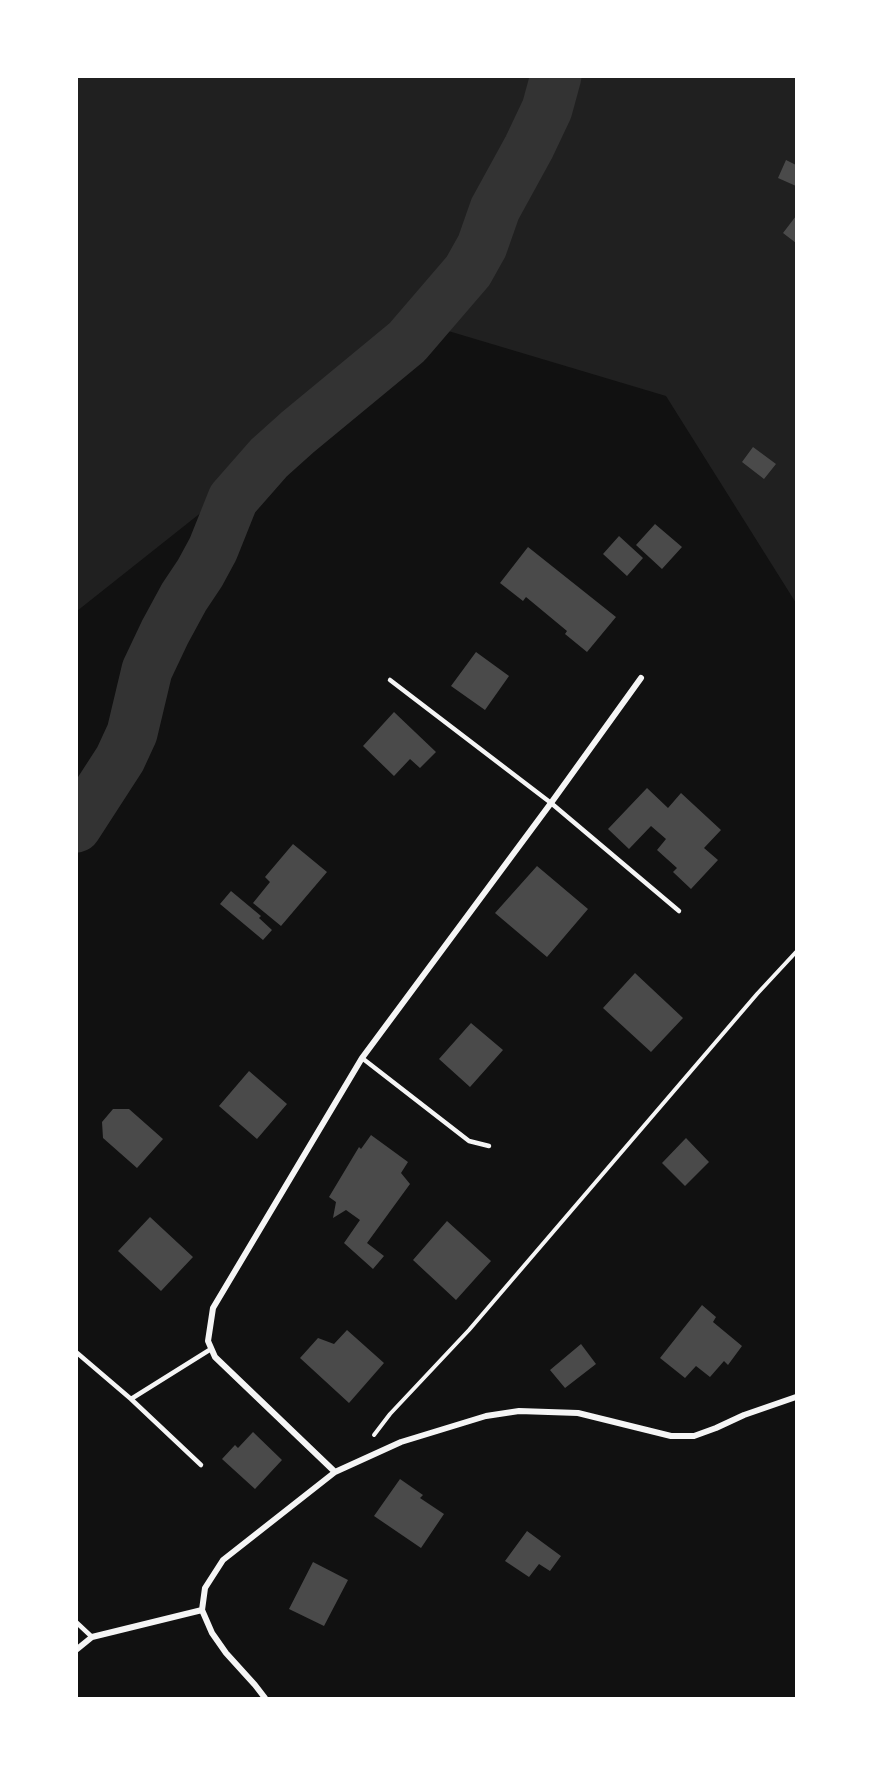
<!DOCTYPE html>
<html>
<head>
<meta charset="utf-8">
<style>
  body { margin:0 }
  #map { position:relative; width:873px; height:1775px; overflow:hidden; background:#111; font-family:"Asap Condensed",sans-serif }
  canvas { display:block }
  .frame { position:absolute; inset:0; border:78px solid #fff; pointer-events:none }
</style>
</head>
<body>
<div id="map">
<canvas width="873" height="1775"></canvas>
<div class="frame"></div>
</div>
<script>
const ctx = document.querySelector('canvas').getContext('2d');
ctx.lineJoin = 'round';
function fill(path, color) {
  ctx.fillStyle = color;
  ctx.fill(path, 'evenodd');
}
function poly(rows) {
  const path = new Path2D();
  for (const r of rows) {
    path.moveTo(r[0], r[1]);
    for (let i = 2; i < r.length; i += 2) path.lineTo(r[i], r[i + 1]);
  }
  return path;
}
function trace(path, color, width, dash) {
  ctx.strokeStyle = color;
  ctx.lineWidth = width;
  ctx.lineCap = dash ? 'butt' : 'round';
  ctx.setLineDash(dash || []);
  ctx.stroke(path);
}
fill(poly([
  [77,77,796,77,796,603,666,396,435,327,77,611]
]), '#202020');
trace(poly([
  [76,827,120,759,132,733,147,670,165,632,184,597,200,573,213,549,233,499,269,458,298,432,407,342,468,271,482,246,495,209,529,147,547,109,556,76]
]), '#333', 51);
fill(poly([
  [786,160,796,165,796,186,778,178],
  [796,216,796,243,783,233],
  [753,447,776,464,764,479,742,462],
  [655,524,682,547,662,569,636,545],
  [619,536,643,558,627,576,603,554],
  [528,547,616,617,587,652,565,634,567,631,526,597,523,601,500,583],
  [476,652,509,676,485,710,451,686],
  [394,712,436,752,420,768,410,759,394,776,363,746],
  [647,788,668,808,681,793,721,830,704,848,718,860,691,889,673,872,677,868,657,850,666,839,651,826,629,849,608,829],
  [293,844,327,872,281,926,253,903,270,882,265,877],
  [537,866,588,909,547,957,495,913],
  [231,891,261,916,259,918,272,930,263,940,220,904],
  [635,973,683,1018,651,1052,603,1008],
  [471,1023,503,1050,470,1087,439,1059],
  [249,1071,287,1104,257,1139,219,1106],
  [113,1109,129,1109,163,1139,137,1168,103,1138,102,1122],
  [371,1135,408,1162,401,1173,410,1184,367,1243,384,1256,373,1269,344,1243,360,1220,346,1210,333,1218,336,1202,329,1197,359,1147,361,1149],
  [686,1138,709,1162,685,1186,662,1163],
  [150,1217,193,1257,161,1291,118,1251],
  [447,1221,491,1261,456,1300,413,1260],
  [702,1305,716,1317,713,1322,742,1346,728,1365,724,1361,710,1377,696,1366,685,1378,660,1358],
  [347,1330,384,1363,349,1403,300,1358,318,1338,334,1344],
  [581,1344,596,1364,565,1388,550,1370],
  [253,1432,282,1460,255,1489,222,1459,235,1445,238,1448],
  [400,1479,423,1495,420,1498,444,1514,421,1548,374,1516],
  [527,1531,561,1556,550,1571,539,1564,529,1577,505,1561],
  [313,1562,348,1580,324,1626,289,1609]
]), '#4a4a4a');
trace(poly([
  [374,1435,390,1414,469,1330,757,994,796,952]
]), '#f5f5f5', 4);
trace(poly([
  [390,680,551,803,679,911],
  [362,1058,469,1141,489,1146],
  [76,1352,131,1399,201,1465],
  [131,1399,211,1349],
  [76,1622,92,1637]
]), '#f5f5f5', 4.5);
trace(poly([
  [335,1472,215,1357,208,1341,213,1308,362,1058,551,803,641,678],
  [76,1650,92,1637,202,1610],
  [265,1698,255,1685,226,1653,212,1633,202,1610,205,1588,223,1560,335,1472,401,1442,486,1416,519,1411,578,1413,671,1436,694,1436,716,1428,744,1415,796,1397]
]), '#f5f5f5', 6);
</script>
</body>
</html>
